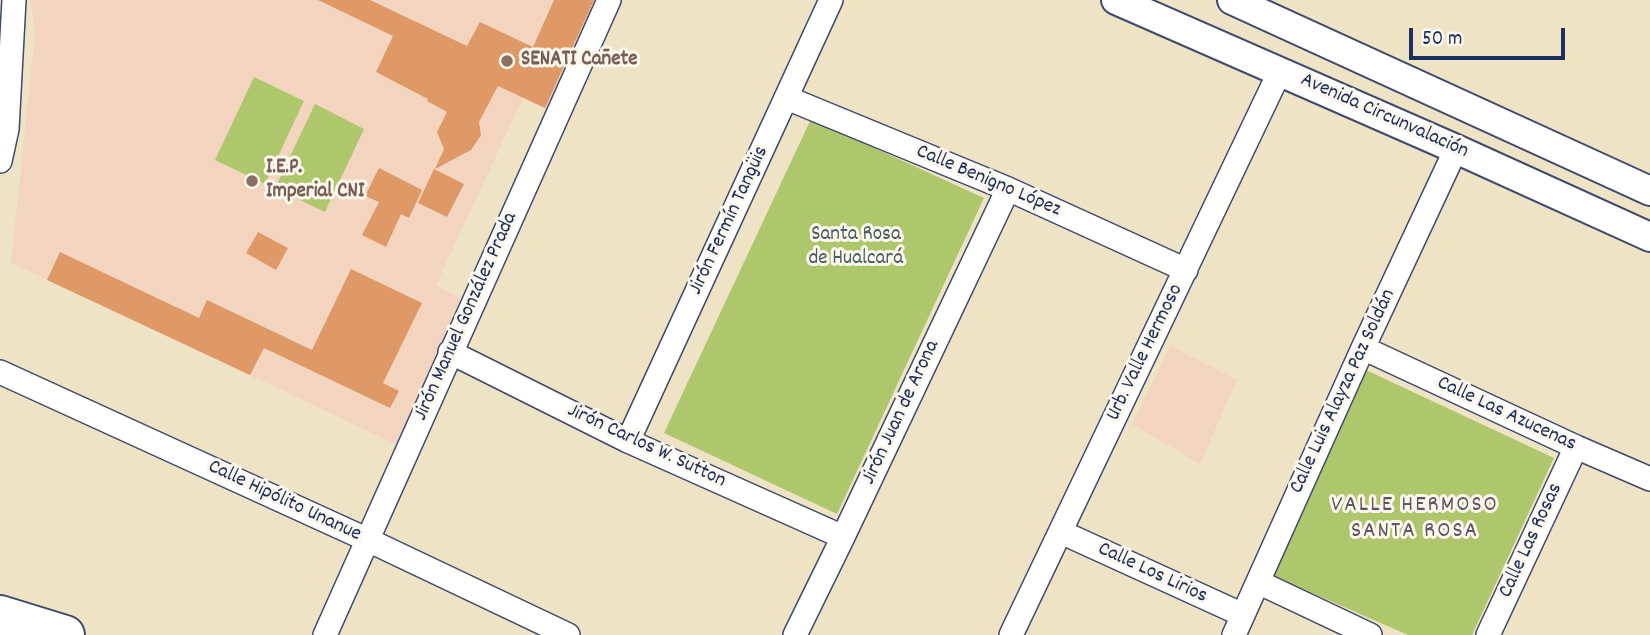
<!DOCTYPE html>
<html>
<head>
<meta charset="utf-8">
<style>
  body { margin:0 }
  #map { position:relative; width:1650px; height:635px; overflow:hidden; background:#efe3c5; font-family:Dekko,sans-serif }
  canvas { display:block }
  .scale { position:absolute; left:1409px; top:28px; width:156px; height:32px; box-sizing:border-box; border:4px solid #1b2f5e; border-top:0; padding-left:9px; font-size:21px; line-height:24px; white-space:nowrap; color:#1b2f5e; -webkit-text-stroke:5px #fbf7ec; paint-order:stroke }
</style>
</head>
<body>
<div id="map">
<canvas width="1650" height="635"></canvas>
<div class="scale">50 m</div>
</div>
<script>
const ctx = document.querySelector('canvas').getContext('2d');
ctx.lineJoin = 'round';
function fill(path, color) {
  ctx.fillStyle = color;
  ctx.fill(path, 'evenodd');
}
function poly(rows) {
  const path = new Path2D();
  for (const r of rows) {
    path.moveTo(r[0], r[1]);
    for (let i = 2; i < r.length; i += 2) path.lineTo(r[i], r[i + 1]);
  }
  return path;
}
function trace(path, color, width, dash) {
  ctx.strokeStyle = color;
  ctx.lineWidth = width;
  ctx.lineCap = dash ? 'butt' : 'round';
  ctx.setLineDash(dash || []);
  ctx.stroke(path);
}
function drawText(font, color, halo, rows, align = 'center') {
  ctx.font = font + ' Dekko,sans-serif';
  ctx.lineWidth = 6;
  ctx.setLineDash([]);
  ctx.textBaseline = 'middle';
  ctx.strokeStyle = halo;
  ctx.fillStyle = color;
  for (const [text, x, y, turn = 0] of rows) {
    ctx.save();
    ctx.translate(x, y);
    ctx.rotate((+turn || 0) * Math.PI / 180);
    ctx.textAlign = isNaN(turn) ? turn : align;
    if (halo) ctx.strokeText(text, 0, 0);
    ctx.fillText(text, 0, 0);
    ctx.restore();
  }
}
fill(poly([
  [30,0,596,0,546,109,523,98,436,285,459,297,461,306,396,444,11,263,35,33],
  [1170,346,1237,380,1200,464,1132,424]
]), '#f3d4bf');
fill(poly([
  [254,77,304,101,265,184,215,160],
  [315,104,364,129,325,212,275,188],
  [811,119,984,198,837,514,664,433],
  [1366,370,1554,458,1472,635,1408,635,1273,576]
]), '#afc76c');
fill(poly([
  [318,0,370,0,467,46,480,22,533,47,554,0,594,0,545,108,498,86,479,122,481,135,471,150,435,169,444,149,437,132,447,112,427,101,428,99,376,72,393,36],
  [379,168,422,190,409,218,401,214,386,247,362,235,379,202,365,196],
  [434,169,464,184,447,217,418,203],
  [258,232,288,248,276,270,246,253],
  [60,252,199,318,207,300,312,350,351,269,422,303,383,383,399,391,390,408,264,348,250,375,47,280]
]), '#de9966');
const minor = poly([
  [787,98,1008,189,1186,270],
  [0,161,7,129,14,0],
  [1363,348,1576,447,1650,479],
  [450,352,628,441,843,537],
  [0,372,368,540,568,635],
  [628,441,831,0],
  [1061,532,1243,615],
  [1258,582,1370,635],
  [325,635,609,0],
  [795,635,843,537,1008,189],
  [1011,635,1280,71],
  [1234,635,1363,348,1456,149],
  [1488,635,1576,447]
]);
const tertiary = poly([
  [1116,0,1456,149,1650,237],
  [1232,0,1650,191]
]);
const trunk = poly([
  [0,615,65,635]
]);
trace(minor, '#3b4a6d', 26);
trace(tertiary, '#3b4a6d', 32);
trace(trunk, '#3b4a6d', 42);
trace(minor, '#fff', 23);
trace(tertiary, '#fff', 28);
trace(trunk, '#fff', 38);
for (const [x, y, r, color] of [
  [507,61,7,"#8d6e63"],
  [252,181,7,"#8d6e63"]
]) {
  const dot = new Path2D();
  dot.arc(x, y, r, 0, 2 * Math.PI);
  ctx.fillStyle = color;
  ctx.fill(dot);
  trace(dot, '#fbf7ec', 2.5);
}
drawText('bold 21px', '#785e54', '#fbf7ec', [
  ["SENATI Cañete",521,61],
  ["I.E.P.",266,169],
  ["Imperial CNI",266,193]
], 'left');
drawText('21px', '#1b2f5e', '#fbf7ec', [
  ["Avenida Circunvalación",1384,117,24],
  ["Calle Benigno López",988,182,23],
  ["Jirón Fermín Tangüis",730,221,-65],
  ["Jirón Manuel González Prada",467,317,-66],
  ["Urb. Valle Hermoso",1146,353,-64],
  ["Calle Luis Alayza Paz Soldán",1344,392,-65],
  ["Jirón Juan de Arona",902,413,-65],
  ["Calle Las Azucenas",1506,415,25],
  ["Jirón Carlos W. Sutton",646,447,25],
  ["Calle Hipólito Unanue",284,502,25],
  ["Calle Las Rosas",1532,541,-65],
  ["Calle Los Lirios",1152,574,25]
]);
drawText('21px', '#475d62', '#fbf7ec', [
  ["Santa Rosa",856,236],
  ["de Hualcará",856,260]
]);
ctx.letterSpacing = '2px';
drawText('23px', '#5f5461', '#fbf7ec', [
  ["VALLE HERMOSO",1415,507],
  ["SANTA ROSA",1415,533]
]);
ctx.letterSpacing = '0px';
</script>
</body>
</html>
